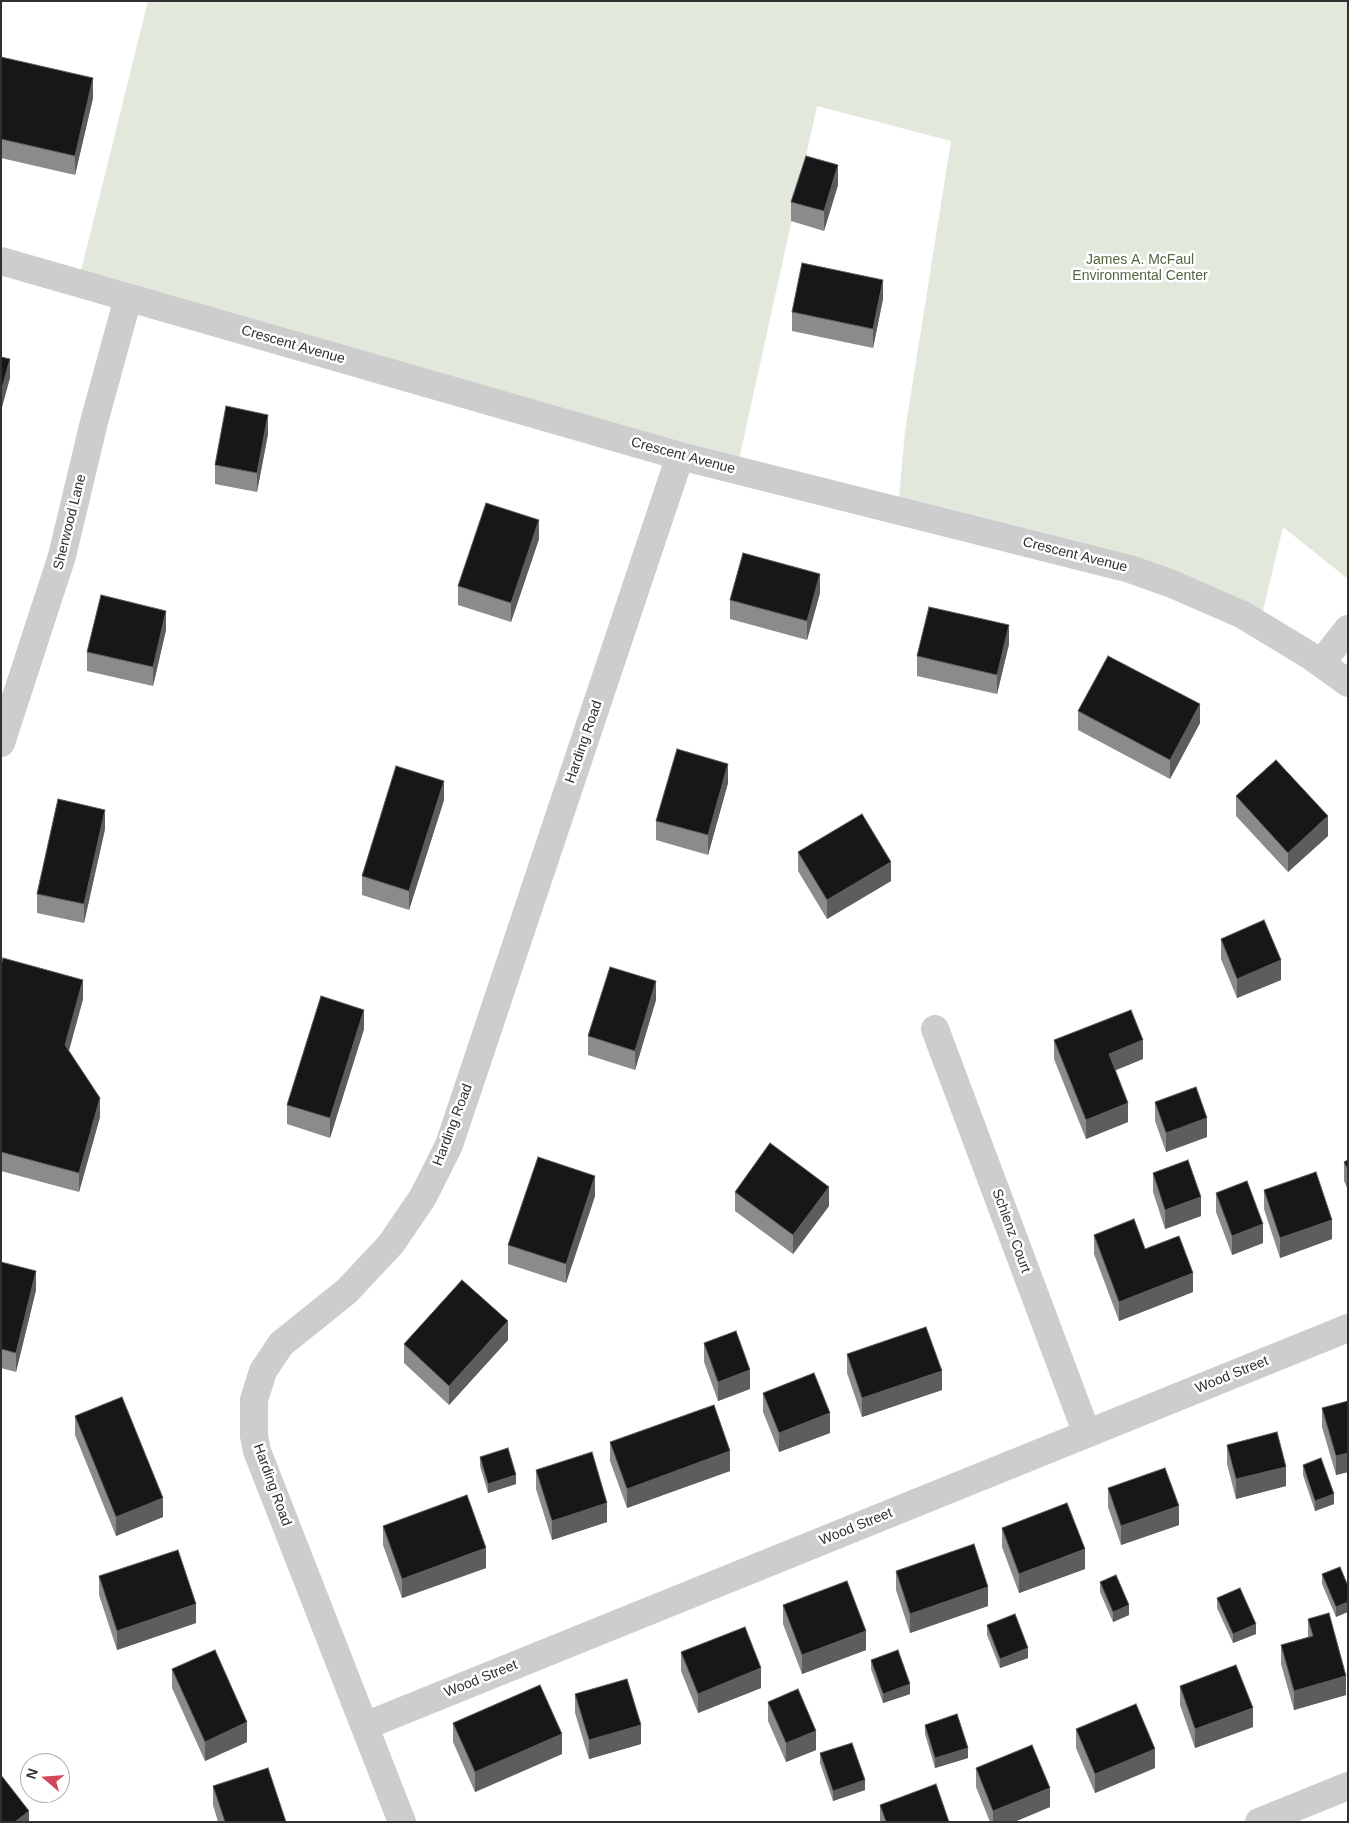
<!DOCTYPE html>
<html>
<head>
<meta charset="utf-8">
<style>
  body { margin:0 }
  #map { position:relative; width:1349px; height:1823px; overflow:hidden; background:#fff; font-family:Arial,sans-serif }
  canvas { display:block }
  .frame { position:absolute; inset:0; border:2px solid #303030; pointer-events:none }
  .north { position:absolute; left:20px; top:1753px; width:50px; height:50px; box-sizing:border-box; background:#fff; border:1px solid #acacac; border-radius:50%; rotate:288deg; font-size:14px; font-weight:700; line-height:20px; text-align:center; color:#303030 }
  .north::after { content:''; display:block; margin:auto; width:18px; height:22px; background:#d2475b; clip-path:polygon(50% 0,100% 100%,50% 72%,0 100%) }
</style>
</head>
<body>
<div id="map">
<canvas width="1349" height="1823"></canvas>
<div class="frame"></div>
<div class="north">N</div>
</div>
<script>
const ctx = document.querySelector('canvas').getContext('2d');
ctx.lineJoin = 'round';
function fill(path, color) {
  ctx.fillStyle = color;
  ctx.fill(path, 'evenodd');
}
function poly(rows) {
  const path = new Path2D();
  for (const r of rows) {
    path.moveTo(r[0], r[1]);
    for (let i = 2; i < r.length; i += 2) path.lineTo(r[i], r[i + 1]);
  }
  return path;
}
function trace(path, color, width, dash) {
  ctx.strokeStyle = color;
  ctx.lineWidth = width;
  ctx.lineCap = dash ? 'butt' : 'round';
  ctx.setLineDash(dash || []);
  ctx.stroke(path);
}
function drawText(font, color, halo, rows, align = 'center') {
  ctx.font = font + ' Arial,sans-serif';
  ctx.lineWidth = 5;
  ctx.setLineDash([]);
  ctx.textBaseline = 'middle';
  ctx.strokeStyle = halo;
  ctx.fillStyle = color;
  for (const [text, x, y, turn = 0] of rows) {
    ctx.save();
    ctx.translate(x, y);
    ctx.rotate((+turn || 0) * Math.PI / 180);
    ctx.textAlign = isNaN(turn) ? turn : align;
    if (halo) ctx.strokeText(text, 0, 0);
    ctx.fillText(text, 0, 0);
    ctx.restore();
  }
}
fill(poly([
  [148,1,1348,1,1348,579,1283,527,1261,619,898,509,905,431,951,141,817,106,734,482,77,287]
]), '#e3e8dc');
trace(poly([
  [1,261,680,456,1130,569,1172,584,1243,615,1309,655,1348,683],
  [1321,663,1348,629],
  [1,743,62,556,94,422,128,298],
  [935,1029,1087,1434],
  [365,1726,1348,1328],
  [402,1822,257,1451,254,1436,254,1400,263,1371,281,1344,347,1291,391,1244,423,1197,449,1145,680,456],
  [1259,1822,1348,1786]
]), '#cdcdcd', 28);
fill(poly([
  [1,57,93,98,75,175,1,158],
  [838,185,824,231,791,221,791,202],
  [883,299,873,348,792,331,792,312],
  [268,434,257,492,215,484,215,465],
  [539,539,511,622,458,605,458,586],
  [820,593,807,640,730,619,730,600],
  [166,630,153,686,87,671,87,652],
  [1009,644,997,694,917,676,917,656],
  [1078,711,1200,723,1170,779,1078,730],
  [728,783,708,855,656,840,656,821],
  [1236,796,1328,836,1288,872,1236,816],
  [444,800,409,910,362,895,362,876],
  [105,829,84,923,37,913,37,894],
  [798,852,891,881,827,919,798,871],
  [1221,939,1281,980,1237,998,1221,959],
  [1,965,83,999,69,1051,100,1117,79,1192,1,1171],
  [656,1000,635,1070,588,1055,588,1036],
  [364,1029,330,1138,287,1124,287,1105],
  [1054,1040,1143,1059,1115,1070,1128,1122,1086,1139,1054,1059],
  [1155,1102,1207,1137,1166,1152,1155,1121],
  [1348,1160,1348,1190,1344,1181,1344,1162],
  [1153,1173,1201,1216,1165,1229,1153,1192],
  [1264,1190,1332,1239,1280,1258,1264,1209],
  [735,1192,829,1206,793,1254,735,1211],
  [1216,1193,1263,1243,1232,1255,1216,1212],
  [595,1196,566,1283,508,1264,508,1245],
  [1094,1235,1145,1249,1193,1292,1119,1321,1094,1254],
  [1,1262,36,1290,16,1372,1,1368],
  [508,1340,449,1405,404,1363,404,1344],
  [704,1343,750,1389,718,1401,704,1362],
  [847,1354,942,1390,862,1417,847,1373],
  [763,1393,830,1433,779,1452,763,1412],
  [1348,1401,1348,1472,1336,1475,1322,1427,1322,1408],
  [75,1416,163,1517,116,1536,75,1435],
  [610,1442,730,1471,627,1508,610,1461],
  [1227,1445,1286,1486,1236,1499,1227,1464],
  [480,1457,516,1484,488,1493,480,1466],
  [1303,1465,1334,1504,1315,1511,1303,1475],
  [536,1470,607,1522,552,1540,536,1489],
  [1108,1488,1179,1525,1121,1545,1108,1507],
  [383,1526,486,1568,402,1598,383,1545],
  [1002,1528,1085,1569,1019,1593,1002,1547],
  [896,1571,988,1606,910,1633,896,1590],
  [1322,1574,1348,1586,1336,1617,1322,1584],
  [99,1576,196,1623,117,1650,99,1595],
  [1100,1582,1129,1615,1113,1622,1100,1592],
  [1217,1598,1256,1634,1233,1643,1217,1608],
  [783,1605,866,1650,802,1674,783,1624],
  [1308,1619,1346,1695,1294,1710,1281,1664,1281,1645,1308,1637],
  [987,1625,1028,1658,1000,1668,987,1635],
  [681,1652,761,1688,698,1713,681,1671],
  [871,1660,910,1694,883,1703,871,1669],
  [172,1669,247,1742,205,1761,172,1688],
  [1180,1686,1253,1727,1195,1748,1180,1705],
  [575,1694,641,1744,589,1759,575,1713],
  [768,1702,816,1750,786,1762,768,1721],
  [453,1723,562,1754,475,1792,453,1742],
  [925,1725,968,1758,935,1768,925,1734],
  [1076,1729,1155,1768,1095,1793,1076,1748],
  [820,1753,865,1790,833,1801,820,1763],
  [976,1768,1050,1807,1014,1822,990,1822,976,1787],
  [213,1786,286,1822,218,1822,213,1805],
  [880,1805,949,1822,880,1822]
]), '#8b8b8b');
fill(poly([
  [93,78,93,98,75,175,75,156],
  [838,165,838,185,824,231,824,211],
  [883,280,883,299,873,348,873,329],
  [10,359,10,378,1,411,1,392],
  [268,415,268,434,257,492,257,473],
  [539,520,539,539,511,622,511,603],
  [820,574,820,593,807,640,807,621],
  [166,611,166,630,153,686,153,667],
  [1009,625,1009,644,997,694,997,675],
  [1200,704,1200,723,1170,779,1170,760],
  [728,764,728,783,708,855,708,835],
  [444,781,444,800,409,910,409,891],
  [105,810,105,829,84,923,84,904],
  [1328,816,1328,836,1288,872,1288,853],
  [891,862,891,881,827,919,827,900],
  [1281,960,1281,980,1237,998,1237,979],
  [83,980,83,999,65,1064,65,1045],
  [656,981,656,1000,635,1070,635,1051],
  [364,1010,364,1029,330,1138,330,1118],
  [1143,1040,1143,1059,1109,1073,1109,1054],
  [100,1098,100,1117,79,1192,79,1173],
  [1128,1103,1128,1122,1086,1139,1086,1120],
  [1207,1118,1207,1137,1166,1152,1166,1133],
  [595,1176,595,1196,566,1283,566,1264],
  [829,1187,829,1206,793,1254,793,1235],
  [1201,1197,1201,1216,1165,1229,1165,1210],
  [1332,1220,1332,1239,1280,1258,1280,1238],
  [1263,1224,1263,1243,1232,1255,1232,1236],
  [36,1271,36,1290,16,1372,16,1353],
  [1193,1273,1193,1292,1119,1321,1119,1302],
  [508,1321,508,1340,449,1405,449,1386],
  [750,1370,750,1389,718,1401,718,1382],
  [942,1371,942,1390,862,1417,862,1398],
  [830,1413,830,1433,779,1452,779,1433],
  [730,1451,730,1471,627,1508,627,1489],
  [1348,1453,1348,1472,1336,1475,1336,1456],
  [1286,1467,1286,1486,1236,1499,1236,1479],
  [516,1475,516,1484,488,1493,488,1484],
  [1334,1494,1334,1504,1315,1511,1315,1501],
  [163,1498,163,1517,116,1536,116,1517],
  [607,1503,607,1522,552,1540,552,1521],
  [1179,1506,1179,1525,1121,1545,1121,1526],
  [486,1548,486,1568,402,1598,402,1579],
  [1085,1549,1085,1569,1019,1593,1019,1574],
  [988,1587,988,1606,910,1633,910,1614],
  [1348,1602,1348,1612,1336,1617,1336,1607],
  [196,1604,196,1623,117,1650,117,1631],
  [1129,1605,1129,1615,1113,1622,1113,1612],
  [1256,1624,1256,1634,1233,1643,1233,1634],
  [866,1631,866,1650,802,1674,802,1655],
  [1028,1648,1028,1658,1000,1668,1000,1659],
  [761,1668,761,1688,698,1713,698,1694],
  [1346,1676,1346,1695,1294,1710,1294,1691],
  [910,1684,910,1694,883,1703,883,1694],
  [1253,1708,1253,1727,1195,1748,1195,1729],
  [247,1722,247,1742,205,1761,205,1742],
  [641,1725,641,1744,589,1759,589,1740],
  [816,1731,816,1750,786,1762,786,1743],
  [562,1734,562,1754,475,1792,475,1772],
  [968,1748,968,1758,935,1768,935,1758],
  [1155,1749,1155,1768,1095,1793,1095,1774],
  [865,1780,865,1790,833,1801,833,1791],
  [1050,1788,1050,1807,1014,1822,993,1822,993,1811],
  [29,1811,29,1822,15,1822]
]), '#5d5d5d');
const building = poly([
  [1,57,93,78,75,156,1,139,1,57],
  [806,156,838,165,824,211,791,202,806,156],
  [802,263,883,280,873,329,792,312,802,263],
  [1,357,10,359,1,392,1,357],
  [226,406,268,415,257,473,215,465,226,406],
  [486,503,539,520,511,603,458,586,486,503],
  [743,553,820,574,807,621,730,600,743,553],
  [101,595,166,611,153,667,87,652,101,595],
  [929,607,1009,625,997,675,917,656,929,607],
  [1108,656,1200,704,1170,760,1078,711,1108,656],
  [677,749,728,764,708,835,656,821,677,749],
  [1276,760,1328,816,1288,853,1236,796,1276,760],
  [396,766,444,781,409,891,362,876,396,766],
  [58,799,105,810,84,904,37,894,58,799],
  [862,814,891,862,827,900,798,852,862,814],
  [1264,920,1281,960,1237,979,1221,939,1264,920],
  [3,958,83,980,65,1045,100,1098,79,1173,1,1152,1,965,3,958],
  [610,967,656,981,635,1051,588,1036,610,967],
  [321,996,364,1010,330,1118,287,1105,321,996],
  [1131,1010,1143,1040,1109,1054,1128,1103,1086,1120,1054,1040,1131,1010],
  [1196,1087,1207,1118,1166,1133,1155,1102,1196,1087],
  [770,1143,829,1187,793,1235,735,1192,770,1143],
  [538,1157,595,1176,566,1264,508,1245,538,1157],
  [1188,1160,1201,1197,1165,1210,1153,1173,1188,1160],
  [1348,1160,1348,1170,1344,1162,1348,1160],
  [1316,1172,1332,1220,1280,1238,1264,1190,1316,1172],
  [1247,1181,1263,1224,1232,1236,1216,1193,1247,1181],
  [1134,1219,1145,1249,1179,1236,1193,1273,1119,1302,1094,1235,1134,1219],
  [1,1262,36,1271,16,1353,1,1349,1,1262],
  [462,1280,508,1321,449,1386,404,1344,462,1280],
  [926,1327,942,1371,862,1398,847,1354,926,1327],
  [736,1331,750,1370,718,1382,704,1343,736,1331],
  [814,1373,830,1413,779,1433,763,1393,814,1373],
  [122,1397,163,1498,116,1517,75,1416,122,1397],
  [1348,1401,1348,1453,1336,1456,1322,1408,1348,1401],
  [714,1405,730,1451,627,1489,610,1442,714,1405],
  [1277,1432,1286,1467,1236,1479,1227,1445,1277,1432],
  [508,1448,516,1475,488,1484,480,1457,508,1448],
  [592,1452,607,1503,552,1521,536,1470,592,1452],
  [1321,1458,1334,1494,1315,1501,1303,1465,1321,1458],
  [1165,1468,1179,1506,1121,1526,1108,1488,1165,1468],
  [467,1495,486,1548,402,1579,383,1526,467,1495],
  [1067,1503,1085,1549,1019,1574,1002,1528,1067,1503],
  [974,1544,988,1587,910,1614,896,1571,974,1544],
  [178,1550,196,1604,117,1631,99,1576,178,1550],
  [1340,1567,1348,1586,1348,1602,1336,1607,1322,1574,1340,1567],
  [1116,1575,1129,1605,1113,1612,1100,1582,1116,1575],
  [847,1581,866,1631,802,1655,783,1605,847,1581],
  [1240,1588,1256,1624,1233,1634,1217,1598,1240,1588],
  [1329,1613,1346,1676,1294,1691,1281,1645,1313,1636,1308,1619,1329,1613],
  [1015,1614,1028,1648,1000,1659,987,1625,1015,1614],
  [745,1627,761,1668,698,1694,681,1652,745,1627],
  [215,1650,247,1722,205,1742,172,1669,215,1650],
  [898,1650,910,1684,883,1694,871,1660,898,1650],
  [1236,1665,1253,1708,1195,1729,1180,1686,1236,1665],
  [627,1679,641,1725,589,1740,575,1694,627,1679],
  [540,1685,562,1734,475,1772,453,1723,540,1685],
  [798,1689,816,1731,786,1743,768,1702,798,1689],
  [1136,1704,1155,1749,1095,1774,1076,1729,1136,1704],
  [957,1714,968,1748,935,1758,925,1725,957,1714],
  [852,1743,865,1780,833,1791,820,1753,852,1743],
  [1032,1745,1050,1788,993,1811,976,1768,1032,1745],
  [268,1768,286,1822,225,1822,213,1786,268,1768],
  [1,1775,29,1811,15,1822,1,1822,1,1775],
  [936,1784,949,1822,886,1822,880,1805,936,1784]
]);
fill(building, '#171717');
trace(building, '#5d5d5d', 1);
drawText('14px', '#566642', '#fff', [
  ["James A. McFaul",1140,260],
  ["Environmental Center",1140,276]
]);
drawText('14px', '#303030', '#fff', [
  ["Crescent Avenue",293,345,16],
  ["Crescent Avenue",683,456,15],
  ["Sherwood Lane",70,522,-76],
  ["Crescent Avenue",1075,555,14],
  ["Harding Road",584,742,-71],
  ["Harding Road",453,1125,-69],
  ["Schlenz Court",1011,1231,70],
  ["Wood Street",1232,1375,-22],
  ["Harding Road",272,1485,70],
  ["Wood Street",856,1527,-22],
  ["Wood Street",481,1679,-22]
]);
</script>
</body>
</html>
